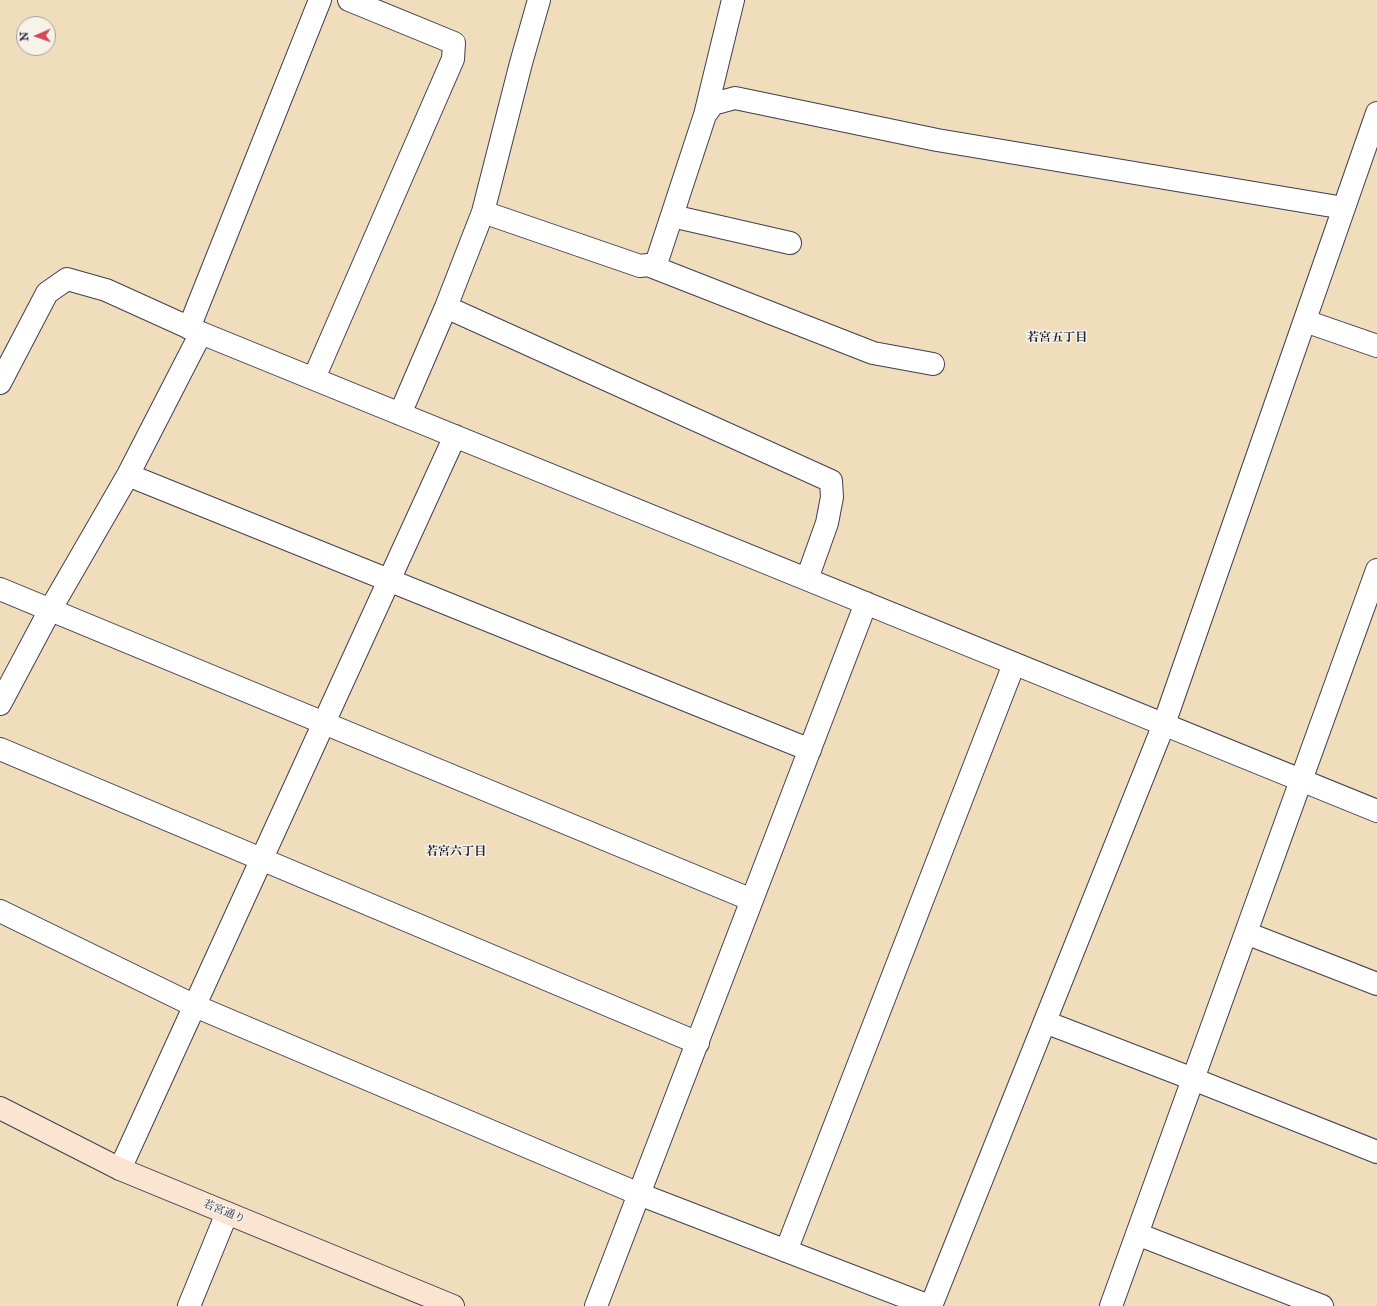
<!DOCTYPE html>
<html>
<head>
<meta charset="utf-8">
<style>
  body { margin:0 }
  #map { position:relative; width:1377px; height:1306px; overflow:hidden; background:#efddbc; font-family:"IM FELL Great Primer",serif }
  canvas { display:block }
  .north { position:absolute; left:16px; top:16px; width:40px; height:40px; box-sizing:border-box; background:#f7f3e8; border:1px solid #a29fa3; border-radius:50%; rotate:268deg; font-size:11px; font-weight:700; line-height:16px; text-align:center; color:#22223b }
  .north::after { content:''; display:block; margin:auto; width:14px; height:18px; background:#d1495b; clip-path:polygon(50% 0,100% 100%,50% 72%,0 100%) }
</style>
</head>
<body>
<div id="map">
<canvas width="1377" height="1306"></canvas>
<div class="north">N</div>
</div>
<script>
const ctx = document.querySelector('canvas').getContext('2d');
ctx.lineJoin = 'round';
function poly(rows) {
  const path = new Path2D();
  for (const r of rows) {
    path.moveTo(r[0], r[1]);
    for (let i = 2; i < r.length; i += 2) path.lineTo(r[i], r[i + 1]);
  }
  return path;
}
function trace(path, color, width, dash) {
  ctx.strokeStyle = color;
  ctx.lineWidth = width;
  ctx.lineCap = dash ? 'butt' : 'round';
  ctx.setLineDash(dash || []);
  ctx.stroke(path);
}
function drawText(font, color, halo, rows, align = 'center') {
  ctx.font = font + ' "IM FELL Great Primer","Noto Serif JP",serif';
  ctx.lineWidth = 3;
  ctx.setLineDash([]);
  ctx.textBaseline = 'middle';
  ctx.strokeStyle = halo;
  ctx.fillStyle = color;
  for (const [text, x, y, turn = 0] of rows) {
    ctx.save();
    ctx.translate(x, y);
    ctx.rotate((+turn || 0) * Math.PI / 180);
    ctx.textAlign = isNaN(turn) ? turn : align;
    if (halo) ctx.strokeText(text, 0, 0);
    ctx.fillText(text, 0, 0);
    ctx.restore();
  }
}
const street = poly([
  [705,115,733,0],
  [483,212,640,266,656,264,705,115,713,104,735,98,937,140,1344,208],
  [672,216,790,243],
  [648,265,873,353,933,364],
  [446,307,831,481,832,497,827,523,807,579],
  [1305,321,1377,346],
  [189,328,320,0],
  [314,378,453,59,454,43,349,0],
  [0,383,47,293,67,279,106,290,201,333,1377,811],
  [400,414,446,307,483,212,521,63,539,0],
  [128,475,810,750],
  [0,589,752,900],
  [0,704,50,610,128,475,201,333],
  [0,749,698,1043],
  [0,911,195,1006,639,1194,929,1306],
  [1246,933,1377,984],
  [1045,1022,1193,1079,1377,1152],
  [120,1169,455,436],
  [1137,1234,1322,1306],
  [786,1251,1014,664],
  [189,1306,227,1213],
  [596,1306,866,603],
  [931,1306,1164,724,1377,113],
  [1111,1306,1377,570]
]);
const secondary = poly([
  [0,1108,120,1169,453,1306]
]);
trace(street, '#413e4e', 24);
trace(secondary, '#413e4e', 24);
trace(street, '#fff', 22);
trace(secondary, '#fce5d0', 22);
drawText('11px', '#22223b', '#f7f3e8', [
  ["若宮通り",224,1212,22]
]);
drawText('bold 12px', '#22223b', '#f7f3e8', [
  ["若宮五丁目",1057,338],
  ["若宮六丁目",456,852]
]);
</script>
</body>
</html>
